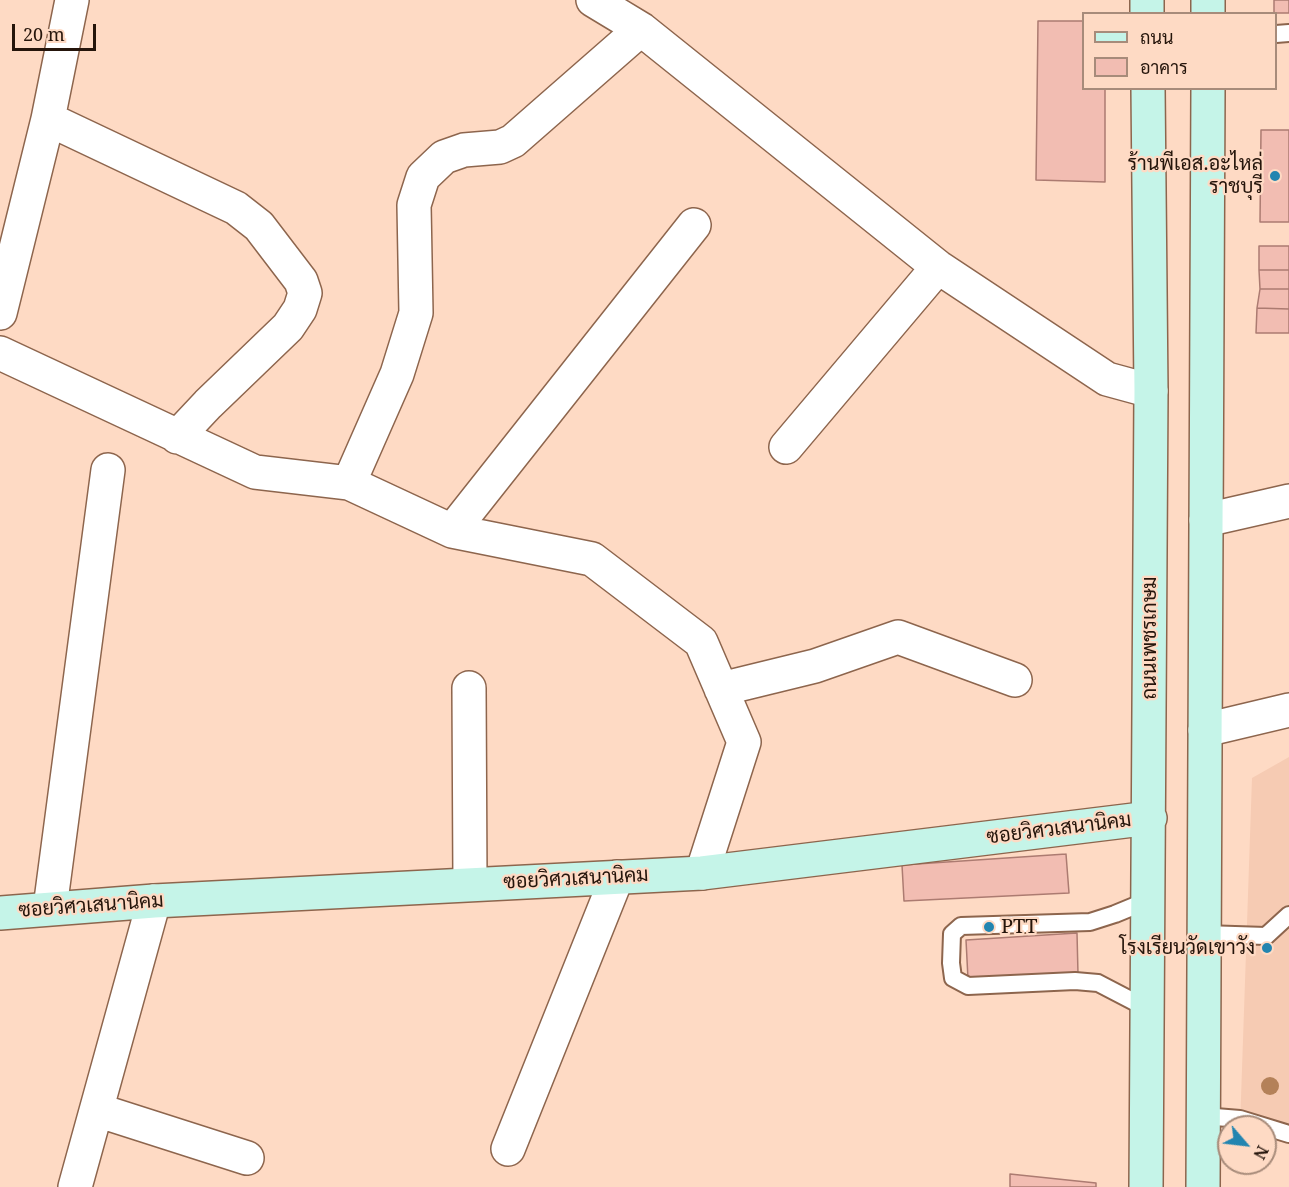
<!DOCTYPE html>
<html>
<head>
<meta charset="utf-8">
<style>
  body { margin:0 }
  #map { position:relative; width:1289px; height:1187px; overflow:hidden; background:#fedac4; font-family:"Noto Serif",Sarabun,serif }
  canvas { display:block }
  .legend { position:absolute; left:1082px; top:12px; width:195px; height:78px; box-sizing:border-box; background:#fedac4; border:2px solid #a78b7a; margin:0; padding:8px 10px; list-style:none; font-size:18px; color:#25150b }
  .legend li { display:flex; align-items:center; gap:12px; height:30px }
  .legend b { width:30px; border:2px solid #a78b7a }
  .north { position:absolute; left:1217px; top:1115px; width:60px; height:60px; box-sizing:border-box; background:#fedac4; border:2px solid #a78b7a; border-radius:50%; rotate:118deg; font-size:16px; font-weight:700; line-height:24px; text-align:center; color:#25150b }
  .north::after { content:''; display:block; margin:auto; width:21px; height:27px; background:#2385b0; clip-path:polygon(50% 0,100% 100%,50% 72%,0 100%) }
  .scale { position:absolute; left:12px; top:24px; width:84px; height:27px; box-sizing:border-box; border:3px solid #25150b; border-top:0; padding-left:8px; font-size:18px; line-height:21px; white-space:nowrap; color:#25150b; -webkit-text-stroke:4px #fedac4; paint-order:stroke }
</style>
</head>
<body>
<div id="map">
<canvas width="1289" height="1187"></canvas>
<ul class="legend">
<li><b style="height:8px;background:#c5f4e8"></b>ถนน</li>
<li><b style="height:16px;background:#f2bdb2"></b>อาคาร</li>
</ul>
<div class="north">N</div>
<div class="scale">20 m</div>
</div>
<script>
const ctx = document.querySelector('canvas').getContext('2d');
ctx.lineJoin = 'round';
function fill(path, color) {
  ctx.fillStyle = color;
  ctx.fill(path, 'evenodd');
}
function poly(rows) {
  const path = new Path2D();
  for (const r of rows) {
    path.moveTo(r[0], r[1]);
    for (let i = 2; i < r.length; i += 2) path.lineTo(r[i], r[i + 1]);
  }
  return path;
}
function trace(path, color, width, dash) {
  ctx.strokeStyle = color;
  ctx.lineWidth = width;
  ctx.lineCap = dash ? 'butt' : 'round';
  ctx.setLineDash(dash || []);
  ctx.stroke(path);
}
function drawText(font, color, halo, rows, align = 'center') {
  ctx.font = font + ' "Noto Serif",Sarabun,serif';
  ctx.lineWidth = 4.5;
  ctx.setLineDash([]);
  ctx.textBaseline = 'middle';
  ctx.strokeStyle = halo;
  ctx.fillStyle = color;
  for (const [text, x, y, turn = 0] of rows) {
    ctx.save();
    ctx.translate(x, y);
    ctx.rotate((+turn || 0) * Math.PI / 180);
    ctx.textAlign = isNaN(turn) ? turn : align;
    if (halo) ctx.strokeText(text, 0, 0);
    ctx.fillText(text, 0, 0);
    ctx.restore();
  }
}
fill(poly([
  [1289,757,1289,1144,1265,1137,1265,1127,1240,1127,1252,778]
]), '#f6cbb3');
const building = poly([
  [1274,0,1289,0,1289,13,1274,13,1274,0],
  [1038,21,1084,21,1084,88,1105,88,1105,182,1036,180,1038,21],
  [1261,130,1289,130,1289,222,1260,222,1261,130],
  [1259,246,1289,246,1289,270,1259,270,1259,246],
  [1259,270,1289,270,1289,289,1260,289,1259,270],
  [1260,289,1289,289,1289,309,1257,308,1260,289],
  [1257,308,1289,309,1289,333,1256,333,1257,308],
  [1066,854,1069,893,904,901,902,865,1066,854],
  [1077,933,1078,974,968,979,966,940,1077,933],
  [1010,1174,1096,1183,1096,1187,1010,1187,1010,1174]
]);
fill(building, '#f2bdb2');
trace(building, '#ac7b71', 1.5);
const lane = poly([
  [1276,34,1289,33],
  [1204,934,1266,936,1289,915],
  [1148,1009,1098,983,1075,981,968,986,953,978,951,963,952,934,961,926,1090,922,1115,914,1149,900],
  [1203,1116,1240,1119,1289,1134]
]);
const street = poly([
  [593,0,641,29,938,267,1107,379,1151,391],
  [48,119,236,208,259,226,301,281,305,293,300,309,288,327,208,404,177,437],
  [0,313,48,119,72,0],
  [0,353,255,472,349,483,452,531,592,559,701,642,744,742,702,873],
  [786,447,938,267],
  [349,483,397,374,416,313,414,205,423,177,444,157,464,150,500,147,513,141,641,29],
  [1206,520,1289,501],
  [452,531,694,225],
  [469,688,470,884],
  [721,689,815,666,898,637,1015,680],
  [1205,730,1289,710],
  [50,908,108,470],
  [97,1110,247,1158],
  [508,1149,617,877],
  [75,1187,154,901]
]);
const secondary = poly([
  [1147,0,1147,14],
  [1208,14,1208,0],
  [0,913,154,901,702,873,1150,818],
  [1146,1187,1151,391,1148,88],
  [1203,1187,1208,88]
]);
trace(lane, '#8d654d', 20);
trace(street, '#8d654d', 36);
trace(secondary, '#8d654d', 36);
trace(lane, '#fff', 16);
trace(street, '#fff', 33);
trace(secondary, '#c5f4e8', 33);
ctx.fillStyle = '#b48159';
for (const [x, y] of [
  [1270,1086]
]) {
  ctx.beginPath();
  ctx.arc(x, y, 9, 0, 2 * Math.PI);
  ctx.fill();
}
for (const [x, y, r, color] of [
  [1275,176,6,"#2385b0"],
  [989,927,6,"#2385b0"],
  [1267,948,6,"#2385b0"]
]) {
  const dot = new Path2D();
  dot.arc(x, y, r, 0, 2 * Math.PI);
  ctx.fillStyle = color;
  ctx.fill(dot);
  trace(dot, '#fedac4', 2);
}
drawText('20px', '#25150b', '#fedac4', [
  ["ร้านพีเอส.อะไหล่",1263,164],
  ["ราชบุรี",1263,187],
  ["PTT",1001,927,"left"],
  ["โรงเรียนวัดเขาวัง",1255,948]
], 'right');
drawText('20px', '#25150b', '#fedac4', [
  ["ถนนเพชรเกษม",1150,638,-90],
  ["ซอยวิศวเสนานิคม",1059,829,-7],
  ["ซอยวิศวเสนานิคม",576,879,-3],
  ["ซอยวิศวเสนานิคม",91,906,-4]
]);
</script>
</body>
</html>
